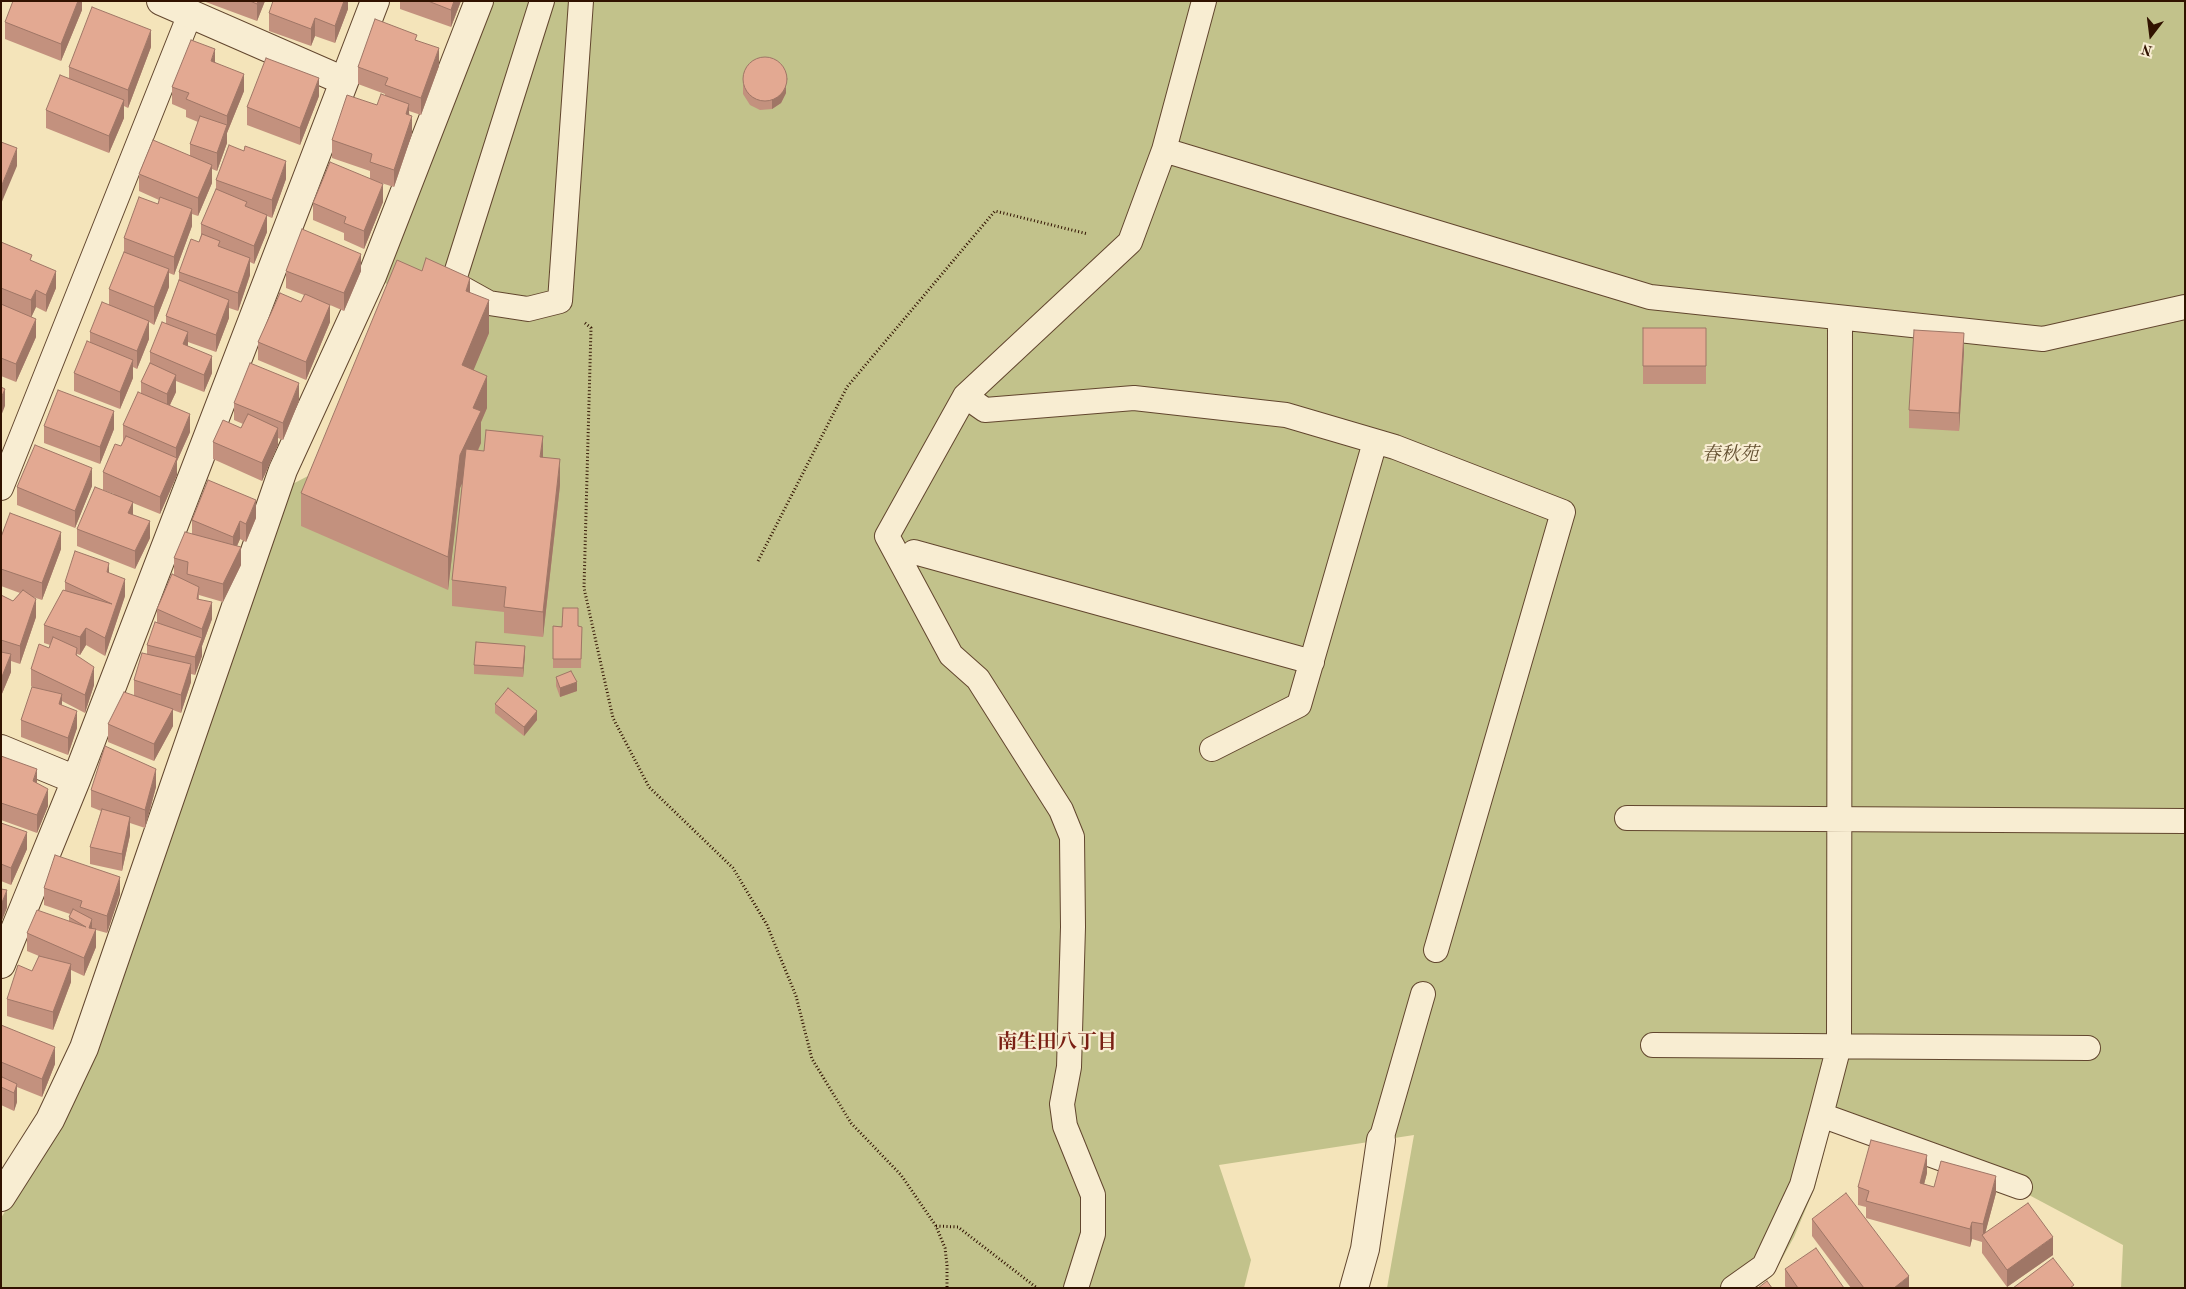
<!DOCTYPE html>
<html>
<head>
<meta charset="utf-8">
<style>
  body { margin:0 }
  #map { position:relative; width:2186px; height:1289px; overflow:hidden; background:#f4e4ba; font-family:"Old Standard TT",serif }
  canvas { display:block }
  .frame { position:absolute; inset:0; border:2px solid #311200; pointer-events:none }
  .north { position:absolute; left:2126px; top:10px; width:50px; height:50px; -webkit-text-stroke:4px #f8edd2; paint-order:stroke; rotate:195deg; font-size:14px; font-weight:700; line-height:20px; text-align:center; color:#311200 }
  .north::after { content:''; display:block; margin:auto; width:18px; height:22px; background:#311200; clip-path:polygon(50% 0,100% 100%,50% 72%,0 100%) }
</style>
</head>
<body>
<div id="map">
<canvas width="2186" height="1289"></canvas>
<div class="frame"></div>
<div class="north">N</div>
</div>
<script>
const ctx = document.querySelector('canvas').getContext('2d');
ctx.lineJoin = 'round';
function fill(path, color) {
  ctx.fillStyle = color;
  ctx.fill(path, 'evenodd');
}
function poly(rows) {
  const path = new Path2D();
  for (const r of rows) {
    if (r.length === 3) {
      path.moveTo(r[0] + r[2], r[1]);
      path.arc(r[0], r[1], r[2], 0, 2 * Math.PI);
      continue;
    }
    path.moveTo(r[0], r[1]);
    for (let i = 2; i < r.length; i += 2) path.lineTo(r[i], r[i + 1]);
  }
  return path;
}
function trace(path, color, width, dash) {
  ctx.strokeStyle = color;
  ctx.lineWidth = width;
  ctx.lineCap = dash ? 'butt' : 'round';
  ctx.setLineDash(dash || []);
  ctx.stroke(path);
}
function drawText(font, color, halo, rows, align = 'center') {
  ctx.font = font + ' "Old Standard TT","Noto Serif JP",serif';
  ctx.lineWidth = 4.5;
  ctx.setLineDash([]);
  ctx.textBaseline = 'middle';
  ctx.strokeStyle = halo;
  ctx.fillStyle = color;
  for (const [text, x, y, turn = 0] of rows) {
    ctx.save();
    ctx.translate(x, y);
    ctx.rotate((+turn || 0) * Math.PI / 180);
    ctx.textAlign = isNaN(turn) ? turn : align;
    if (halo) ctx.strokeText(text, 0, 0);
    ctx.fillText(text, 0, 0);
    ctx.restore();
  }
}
fill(poly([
  [487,1,2185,1,2185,1288,2121,1288,2123,1245,2029,1195,1830,1129,1815,1187,1794,1237,1773,1275,1755,1288,1387,1288,1414,1135,1219,1165,1251,1260,1244,1288,1,1288,1,1218,82,1085,111,998,124,975,281,490,308,476,391,286,379,280]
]), '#c2c28b');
const service = poly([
  [542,1,453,283,489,303,528,309,560,301,581,1],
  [1204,1,1164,150,1650,297,2043,339,2185,307],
  [1164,150,1130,242,965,396,985,410,1134,398,1286,415,1395,447,1563,512,1436,950],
  [965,396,887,536,951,655,978,679,1061,810,1072,837,1073,927,1069,1067,1062,1104,1065,1126,1093,1195,1093,1234,1076,1288],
  [1,488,190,14],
  [914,552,1312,662],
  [1212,749,1299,705,1375,442],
  [1627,818,2185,821],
  [1653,1045,2088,1048],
  [1821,1115,1839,1046,1840,318],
  [1381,1140,1423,994],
  [1733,1288,1764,1266,1802,1185,1821,1115,2020,1187]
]);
const minor = poly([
  [161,1,344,81],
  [1,749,76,780],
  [1,964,76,780,375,1],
  [1,1197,50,1120,84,1048,283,470,372,276,479,1],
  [1354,1288,1365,1249,1381,1140]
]);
trace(service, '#62462e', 26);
trace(minor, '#62462e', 30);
trace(poly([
  [585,323,591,328,584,588,613,718,649,787,733,868,767,925,796,996,812,1059,851,1123,901,1175,936,1226,945,1248,947,1265,947,1288],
  [758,561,847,387,995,211,1088,234],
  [936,1226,958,1227,1037,1288]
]), '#311200', 3, [1, 2.5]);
trace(service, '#f8edd2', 24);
trace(minor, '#f8edd2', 28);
fill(poly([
  [82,1,82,10,61,61,5,39,5,22],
  [203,1,265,1,257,21],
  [348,1,348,9,335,43,315,36,311,46,269,31,269,13],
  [400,1,461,1,451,27,400,9],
  [417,40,439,66,421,115,409,111,412,134,394,187,378,182,383,202,364,249,344,240,344,233,313,220,313,203,370,179,370,171,332,158,332,140,377,105,385,96,385,94,358,84,358,67],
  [151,47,128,108,124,106,124,118,109,153,46,128,46,110,69,78,69,67],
  [215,62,244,91,227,133,227,143,217,171,212,169,212,183,198,216,192,214,192,226,174,275,169,273,169,287,154,325,149,322,149,339,137,369,133,367,133,378,120,409,74,391,74,373,90,342,90,332,109,305,109,289,124,252,124,238,158,204,159,200,139,191,139,174,190,156,190,144,198,122,186,117,186,110,172,104,172,87],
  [786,73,786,93,781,103,772,109,760,110,750,105,743,94,743,85],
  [319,96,300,145,247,125,247,107],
  [286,179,272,218,267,216,267,232,254,264,250,262,250,275,238,311,229,308,229,318,216,352,188,342,188,346,212,373,204,392,176,381,176,392,170,405,190,432,177,461,177,475,160,514,133,503,133,515,150,538,135,569,77,546,77,529,114,494,103,490,103,472,121,446,123,442,123,425,141,393,141,382,150,363,150,352,166,323,166,316,179,280,179,272,199,242,201,235,201,224,216,189,216,180],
  [1,242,32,261,56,288,46,312,36,307,31,317,36,337,16,382,1,376],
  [286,271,361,271,344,311,330,305,330,322,306,380,258,360,258,342,301,302,304,295,286,288],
  [422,271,470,292,489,333,473,370,487,408,481,422,481,443,478,451,543,458,560,485,543,637,504,633,504,612,452,606,452,580,463,481,460,488,448,590,301,526,301,493],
  [1643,328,1706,328,1706,384,1643,384],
  [1964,351,1959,431,1909,428,1909,410],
  [299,401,283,440,278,438,278,445,262,481,213,459,213,442,241,428,243,424,234,420,234,403],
  [44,426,114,429,100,464,44,443],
  [92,486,75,528,17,505,17,487],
  [256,518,246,542,240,539,237,546,241,565,223,602,199,595,199,599,212,619,202,646,202,656,195,675,191,674,191,682,181,713,173,710,173,726,154,761,108,742,108,724,134,696,134,680,147,654,147,645,157,623,157,609,174,575,174,558,192,534,192,520],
  [1,537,61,549,42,600,33,597,36,617,20,664,11,661,11,672,1,696,1,595,13,601,20,593,1,586],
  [109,573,125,596,105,656,86,645,80,655,77,654,77,655,94,685,85,713,62,701,62,705,77,728,68,755,21,737,21,720,33,687,31,686,31,669,49,648,50,645,44,643,44,625,65,591,65,582],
  [553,626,582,627,581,668,553,668],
  [525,655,523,677,474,674,474,665],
  [556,677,577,691,560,697,556,686],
  [495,704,537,720,524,736,495,713],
  [1,756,37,783,48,806,37,833,1,820],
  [156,787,145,828,130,823,130,835,122,871,90,864,90,847,101,811,91,807,91,790],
  [1,823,27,849,11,885,1,881],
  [44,888,120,894,107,933,96,930,96,947,84,976,71,970,71,982,53,1030,7,1016,7,999,32,971,39,956,27,951,27,933,69,921,69,917,70,914,44,905],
  [1,1025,55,1064,42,1097,17,1087,17,1102,14,1111,1,1105],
  [1927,1173,1924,1184,1934,1187,1996,1193,1985,1233,2053,1255,2007,1287,1982,1253,1982,1242,1972,1239,1970,1247,1866,1218,1866,1207,1858,1205,1858,1187],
  [1812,1219,1909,1288,1851,1288,1812,1236],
  [1785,1269,1844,1288,1786,1288,1785,1286]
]), '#c3917e');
fill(poly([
  [78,1,82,1,82,10,61,61,61,44],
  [258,1,265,1,257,21,257,4],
  [344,1,348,1,348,9,335,43,335,26],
  [454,1,461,1,451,27,451,10],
  [315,18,315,36,311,46,311,29],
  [151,30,151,47,128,108,128,90],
  [439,48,439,66,421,115,421,98],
  [215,49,215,67,211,61],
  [244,74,244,91,227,133,227,116],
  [319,78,319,96,300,145,300,128],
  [786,84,786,93,781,103,772,109,772,100],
  [124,100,124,118,109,153,109,136],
  [409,104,409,122,406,114],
  [412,116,412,134,394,187,394,170],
  [227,125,227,143,217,171,217,153],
  [17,148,17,166,1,204,1,187],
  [286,161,286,179,272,218,272,200],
  [212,165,212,183,198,216,198,198],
  [383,184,383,202,364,249,364,231],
  [192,209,192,226,174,275,174,257],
  [267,215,267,232,254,264,254,246],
  [361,254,361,271,344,311,344,293],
  [250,258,250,275,238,311,238,293],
  [169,269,169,287,154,325,154,307],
  [56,271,56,288,46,312,46,295],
  [470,278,470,310,466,291],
  [36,290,36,307,31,318,31,300],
  [229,300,229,318,216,352,216,335],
  [489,300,489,333,462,398,462,365],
  [330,305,330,322,306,380,306,362],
  [36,319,36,337,16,382,16,364],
  [149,321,149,339,137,369,137,351],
  [188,332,188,350,183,344],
  [1964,333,1964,351,1959,431,1959,413],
  [212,356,212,373,204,392,204,375],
  [133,360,133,378,120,409,120,392],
  [176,375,176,392,167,411,167,394],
  [487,376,487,408,481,422,481,443,460,488,448,590,448,557,460,455,473,408],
  [299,383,299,401,283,440,283,423],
  [5,389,5,406,1,416,1,398],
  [114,411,114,429,100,464,100,447],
  [190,414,190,432,177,461,177,475,160,514,160,497,176,462,176,448],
  [278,428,278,445,262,481,262,463],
  [543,436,543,462,540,457],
  [560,459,560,485,543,637,543,612],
  [92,468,92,486,75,528,75,511],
  [256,500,256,518,246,542,246,524],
  [133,502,133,519,128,513],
  [150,521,150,538,135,569,135,551],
  [240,521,240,539,233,555,233,537],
  [61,532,61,549,42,600,42,583],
  [241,547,241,565,223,602,223,584],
  [109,563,109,581,107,572],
  [125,579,125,596,105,656,105,638],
  [36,599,36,617,20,664,20,646],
  [212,602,212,619,202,646,202,656,195,675,195,657,202,639,202,629],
  [86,628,86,645,80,655,80,637],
  [525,646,525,655,523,677,523,668],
  [11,654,11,672,1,696,1,679],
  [191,664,191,682,181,713,181,695],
  [94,667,94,685,85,713,85,695],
  [577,682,577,691,560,697,560,688],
  [62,694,62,712,59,704],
  [173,709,173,726,154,761,154,744],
  [77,711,77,728,68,755,68,738],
  [537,711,537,720,524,736,524,727],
  [37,769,37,787,33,781],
  [156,769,156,787,145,828,145,810],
  [48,789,48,806,37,833,37,815],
  [130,817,130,835,122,871,122,854],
  [27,832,27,849,11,885,11,868],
  [120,877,120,894,107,933,107,916],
  [7,890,7,908,1,923,1,905],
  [92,919,92,936,96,929,96,947,84,976,84,958,89,928],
  [71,964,71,982,53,1030,53,1012],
  [55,1047,55,1064,42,1097,42,1079],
  [17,1084,17,1102,14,1111,14,1093],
  [1927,1155,1927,1173,1920,1200,1920,1183],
  [1996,1176,1996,1193,1984,1238,1983,1236,1983,1224],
  [1972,1222,1972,1239,1970,1247,1970,1229],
  [2053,1237,2053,1255,2007,1287,2007,1270],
  [1909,1276,1909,1288,1894,1288]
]), '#9f7666');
const building = poly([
  [13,1,78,1,61,44,5,22,13,1],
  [250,1,258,1,257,4,250,1],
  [273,1,344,1,335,26,315,18,311,29,269,13,273,1],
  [428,1,454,1,451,10,428,1],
  [92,7,151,30,128,90,69,67,92,7],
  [375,19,417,35,415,40,439,48,421,98,385,85,388,78,358,67,375,19],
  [191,40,215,49,211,61,244,74,227,116,186,99,189,93,172,87,191,40],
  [765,79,22],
  [266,58,319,78,300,128,247,107,266,58],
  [60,75,124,100,109,136,46,110,60,75],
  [381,94,409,104,406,114,412,116,394,170,370,162,372,154,332,140,347,95,377,105,381,94],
  [200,116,227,125,217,153,190,144,200,116],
  [153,140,212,165,198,198,139,174,153,140],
  [1,142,17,148,1,187,1,142],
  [229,145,244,151,245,146,286,161,272,200,216,180,229,145],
  [330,162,383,184,364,231,344,223,346,217,313,203,330,162],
  [216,189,247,202,245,206,267,215,254,246,201,224,216,189],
  [139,197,158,204,160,197,192,209,174,257,124,238,139,197],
  [302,229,361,254,344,293,286,271,302,229],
  [202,234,220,241,218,246,250,258,238,293,179,272,191,239,199,242,202,234],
  [1,242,32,255,30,260,56,271,46,295,36,290,31,300,1,288,1,242],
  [124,252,169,269,154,307,109,289,124,252],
  [426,258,470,278,466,291,489,300,462,365,487,376,473,408,481,411,460,455,448,557,301,493,397,260,422,271,426,258],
  [179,280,229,300,216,335,166,316,179,280],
  [280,293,301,302,305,294,330,305,306,362,258,342,280,293],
  [102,302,149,321,137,351,90,332,102,302],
  [1,304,36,319,16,364,1,358,1,304],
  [162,322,188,332,183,344,212,356,204,375,150,352,162,322],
  [1643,328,1706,328,1706,366,1643,366,1643,328],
  [1914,330,1964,333,1959,413,1909,410,1914,330],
  [87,341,133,360,120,392,74,373,87,341],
  [150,363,176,375,167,394,141,382,150,363],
  [250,363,299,383,283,423,234,403,250,363],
  [1,387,5,389,1,398,1,387],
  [58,390,114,411,100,447,44,426,58,390],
  [138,392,190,414,176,448,123,425,138,392],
  [248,414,278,428,262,463,213,442,223,420,241,428,248,414],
  [486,430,543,436,540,457,560,459,543,612,504,607,506,587,452,580,466,449,484,451,486,430],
  [126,436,177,458,160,497,103,472,115,444,121,446,126,436],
  [35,445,92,468,75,511,17,487,35,445],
  [208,480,256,500,246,524,240,521,233,537,192,520,208,480],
  [95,487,133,502,128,513,150,521,135,551,77,529,95,487],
  [10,513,61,532,42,583,1,569,1,537,10,513],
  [185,532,241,547,223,584,187,574,188,562,174,558,185,532],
  [75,551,109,563,107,572,125,579,105,638,86,628,80,637,44,625,63,590,112,604,65,582,75,551],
  [172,574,199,587,197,599,212,602,202,629,157,609,172,574],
  [23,590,36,599,20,646,1,640,1,595,13,601,23,590],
  [563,608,578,608,578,626,582,627,581,659,553,659,553,626,562,627,563,608],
  [155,622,202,638,195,657,147,645,155,622],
  [53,637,77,648,76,655,94,667,85,695,31,669,39,644,49,648,53,637],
  [476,642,525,646,523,668,474,665,476,642],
  [1,652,11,654,1,679,1,652],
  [142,653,191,664,181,695,134,680,142,653],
  [571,671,577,682,560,688,556,677,571,671],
  [32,687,62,694,59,704,77,711,68,738,21,720,32,687],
  [508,688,537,711,524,727,495,704,508,688],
  [124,692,173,709,154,744,108,724,124,692],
  [105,746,156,769,145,810,91,790,105,746],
  [1,756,37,769,33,781,48,789,37,815,1,803,1,756],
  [102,809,130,817,122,854,90,847,102,809],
  [1,823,27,832,11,868,1,864,1,823],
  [55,855,120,877,107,916,80,907,82,901,44,888,55,855],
  [1,889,7,890,1,905,1,889],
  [73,909,92,919,89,928,96,929,84,958,27,933,37,910,86,927,69,917,73,909],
  [39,956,71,964,53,1012,7,999,18,965,32,971,39,956],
  [1,1025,55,1047,42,1079,1,1062,1,1025],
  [2,1077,17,1084,14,1093,1,1087,1,1080,2,1077],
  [1871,1140,1927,1155,1920,1183,1934,1187,1941,1161,1996,1176,1983,1224,1972,1222,1970,1229,1866,1201,1869,1191,1858,1187,1871,1140],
  [1846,1193,1909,1276,1894,1288,1864,1288,1812,1219,1846,1193],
  [2028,1203,2053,1237,2007,1270,1982,1235,2028,1203],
  [1816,1248,1844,1288,1798,1288,1785,1269,1816,1248],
  [2053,1258,2074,1285,2070,1288,2013,1288,2053,1258],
  [1767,1281,1772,1288,1758,1288,1767,1281]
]);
fill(building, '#e3a992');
trace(building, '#9f7666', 1);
drawText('italic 19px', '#645031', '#f8edd2', [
  ["春秋苑",1730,455]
]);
drawText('bold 20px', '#7a1f14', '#f8edd2', [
  ["南生田八丁目",1057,1043]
]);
</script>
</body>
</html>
